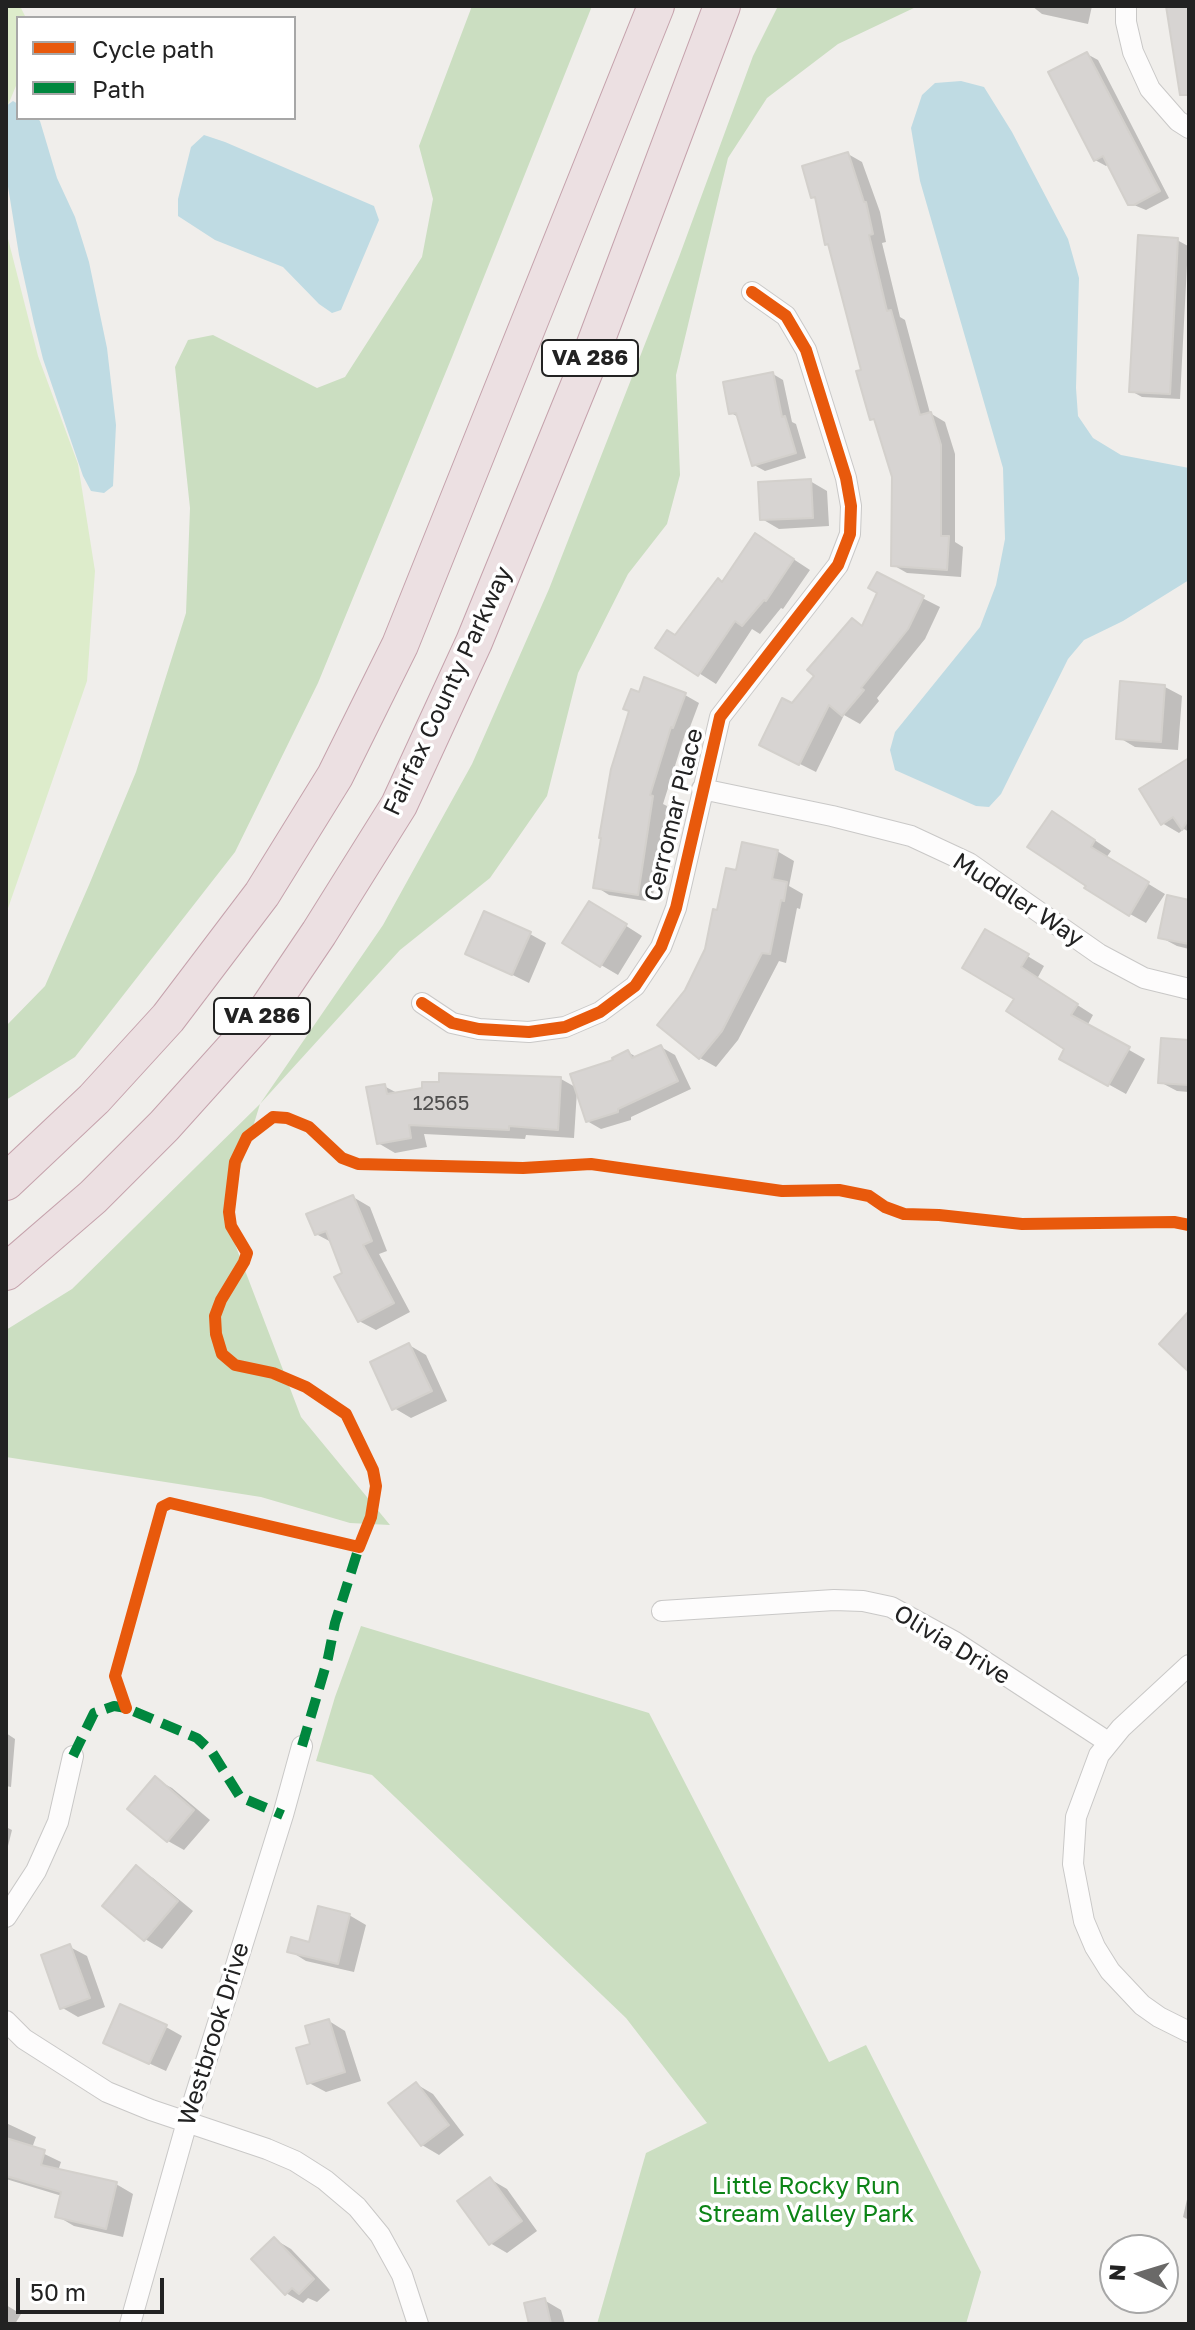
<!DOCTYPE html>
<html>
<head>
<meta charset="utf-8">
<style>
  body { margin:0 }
  #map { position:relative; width:1195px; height:2330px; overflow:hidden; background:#f0eeeb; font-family:"Golos Text",sans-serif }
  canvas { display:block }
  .frame { position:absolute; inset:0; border:8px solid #222; pointer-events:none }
  .legend { position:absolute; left:16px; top:16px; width:280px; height:104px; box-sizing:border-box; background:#fff; border:2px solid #a7a7a7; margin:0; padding:10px 14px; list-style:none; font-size:24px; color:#222 }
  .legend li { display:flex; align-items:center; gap:16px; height:40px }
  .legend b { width:40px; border:2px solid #a7a7a7 }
  .north { position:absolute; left:1099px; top:2234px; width:80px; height:80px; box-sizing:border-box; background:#fff; border:2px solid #a7a7a7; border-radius:50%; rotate:274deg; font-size:22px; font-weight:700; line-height:32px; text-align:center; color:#222 }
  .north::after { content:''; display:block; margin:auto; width:28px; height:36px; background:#6a6968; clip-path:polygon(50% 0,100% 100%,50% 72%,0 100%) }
  .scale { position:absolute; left:16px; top:2278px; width:148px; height:36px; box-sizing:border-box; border:4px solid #222; border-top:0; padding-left:10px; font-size:24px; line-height:28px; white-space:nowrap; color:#222; -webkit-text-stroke:6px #fff; paint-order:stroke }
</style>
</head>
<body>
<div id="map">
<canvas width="1195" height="2330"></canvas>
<div class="frame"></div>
<ul class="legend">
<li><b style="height:10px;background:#e8590c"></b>Cycle path</li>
<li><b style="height:10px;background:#00873e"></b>Path</li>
</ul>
<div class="north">N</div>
<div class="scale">50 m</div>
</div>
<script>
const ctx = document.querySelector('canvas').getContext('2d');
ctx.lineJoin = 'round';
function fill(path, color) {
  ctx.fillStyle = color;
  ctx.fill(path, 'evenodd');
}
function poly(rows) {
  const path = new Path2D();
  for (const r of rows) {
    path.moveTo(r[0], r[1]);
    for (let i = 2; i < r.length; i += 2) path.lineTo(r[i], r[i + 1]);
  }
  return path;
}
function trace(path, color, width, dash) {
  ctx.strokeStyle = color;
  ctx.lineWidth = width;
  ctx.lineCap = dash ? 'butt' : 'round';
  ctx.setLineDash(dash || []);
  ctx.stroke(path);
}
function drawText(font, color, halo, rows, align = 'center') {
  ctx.font = font + ' "Golos Text",sans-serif';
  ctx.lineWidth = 7;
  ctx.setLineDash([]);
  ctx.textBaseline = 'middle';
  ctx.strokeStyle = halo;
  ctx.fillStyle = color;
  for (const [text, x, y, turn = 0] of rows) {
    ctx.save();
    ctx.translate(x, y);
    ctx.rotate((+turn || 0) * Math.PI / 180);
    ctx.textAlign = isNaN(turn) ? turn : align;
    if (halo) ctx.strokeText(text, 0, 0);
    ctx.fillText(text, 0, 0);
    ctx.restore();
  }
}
fill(poly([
  [6,6,20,6,26,18,18,18,18,81,6,110],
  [6,231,38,356,78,464,95,571,87,681,6,914]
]), '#ddeccb');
fill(poly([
  [472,6,592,6,452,357,318,683,235,852,75,1057,6,1100,6,1026,45,986,89,885,136,772,186,613,190,508,175,367,188,340,213,335,317,388,345,377,422,257,433,199,419,146],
  [778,6,918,6,838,44,767,98,728,158,676,375,680,475,667,524,628,574,578,673,547,796,490,878,400,950,260,1104,225,1218,301,1417,390,1525,350,1523,261,1497,6,1457,6,1330,72,1289,260,1104,383,925,472,764,549,589,679,257,753,56],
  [361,1626,649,1713,829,2062,866,2045,981,2272,966,2324,597,2324,646,2153,707,2123,626,2018,372,1775,316,1761,335,1697]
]), '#cbdec1');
fill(poly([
  [961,81,984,87,1012,132,1068,239,1079,278,1076,388,1078,416,1093,438,1121,455,1189,468,1189,580,1123,621,1084,640,1068,659,1001,794,989,807,976,806,895,770,890,750,895,732,980,627,996,585,1005,539,1003,468,920,181,911,128,922,95,935,83],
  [13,101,18,104,18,118,37,118,40,121,57,178,75,217,89,262,107,348,116,425,113,486,104,493,91,491,83,476,43,359,34,323,19,255,6,174,6,106],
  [204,135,225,142,374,206,379,220,341,310,332,313,319,304,283,267,215,240,178,216,178,199,191,147]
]), '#bfdbe3');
fill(poly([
  [1032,6,1092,6,1088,24,1042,14],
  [1087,54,1098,60,1169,198,1146,210,1129,203,1109,164,1106,166,1095,160],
  [848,154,862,162,880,212,886,242,882,243,900,317,905,320,930,413,945,422,955,454,955,542,963,547,961,577,907,573,893,565,894,477,877,422,872,419,863,372,831,246,827,244,817,199,813,197],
  [1177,240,1188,246,1180,399,1142,397,1131,391],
  [773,374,783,380,792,422,796,424,806,458,765,471,754,465,740,418,731,413],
  [810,481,827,491,829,526,779,529,762,519],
  [772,545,810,570,783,609,781,608,760,634,752,629,716,684,658,647,676,637],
  [877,575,940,607,925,639,877,698,879,701,860,724,844,715,816,772,778,753,793,705,817,676,853,621,863,627,880,593],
  [1165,687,1182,696,1178,750,1135,747,1118,737],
  [640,694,685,695,699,703,687,735,685,734,663,804,667,806,652,902,609,895,595,886,603,838],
  [1189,763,1189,832,1184,829,1179,833,1162,823],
  [1069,823,1111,851,1106,858,1165,894,1146,923,1130,914],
  [777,851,794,861,789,886,803,894,800,909,797,908,786,963,779,961,738,1040,716,1067,700,1058,686,991,707,950,719,912,738,872],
  [1189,902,1189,949,1177,946,1160,937],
  [606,913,642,936,618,975,601,965],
  [986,931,1044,966,1037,979,1093,1015,1087,1026,1145,1059,1126,1094,1061,1058,1067,1048,1016,998],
  [530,934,546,943,529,983,468,953],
  [1189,1043,1189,1092,1177,1091,1160,1082],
  [661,1047,675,1055,691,1089,631,1117,631,1120,601,1129,587,1121,577,1091,574,1138,526,1135,525,1139,424,1134,427,1147,395,1153,378,1143,384,1086,399,1094,561,1079,577,1088,628,1052,638,1058],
  [353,1197,370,1207,387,1251,379,1254,410,1312,376,1330,359,1321,333,1243,316,1234],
  [409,1345,426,1355,447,1401,411,1418,394,1408],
  [6,1733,15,1739,11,1787,6,1786],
  [155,1779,172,1788,210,1820,184,1850,168,1841],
  [6,1827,12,1830,6,1854],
  [136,1868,153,1878,193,1911,162,1949,145,1939],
  [349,1915,366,1925,354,1972,306,1961,290,1951,310,1944],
  [70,1947,87,1956,105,2007,78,2017,61,2007],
  [329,2021,345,2031,361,2081,326,2092,309,2083,313,2045],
  [166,2027,182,2036,166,2071,122,2051],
  [416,2084,433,2094,464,2135,439,2155,422,2145,391,2103],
  [6,2123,36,2137,32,2148,61,2162,58,2171,116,2184,133,2194,123,2237,74,2226,57,2216,62,2196,6,2179],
  [490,2179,507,2189,537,2231,507,2253,490,2243],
  [1188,2195,1189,2195,1189,2220,1183,2217],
  [274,2239,291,2249,330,2290,317,2302,308,2298,303,2303,286,2293],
  [544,2300,561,2310,565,2324,531,2324],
  [6,2305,21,2314,15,2324,6,2324]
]), '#0003');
const building = poly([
  [1166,6,1189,6,1189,95,1180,95,1166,6],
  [1087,52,1160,191,1134,205,1128,205,1103,156,1094,161,1048,72,1087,52],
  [848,152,864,202,866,202,873,234,869,235,887,311,891,310,920,415,931,412,941,445,941,536,949,536,947,570,891,566,892,477,874,419,870,420,856,371,861,370,828,244,825,245,815,197,811,198,802,166,848,152],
  [1138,235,1178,238,1170,394,1129,392,1138,235],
  [773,372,782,417,785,416,796,453,752,466,736,413,729,414,723,382,773,372],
  [811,479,813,518,760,520,758,482,811,479],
  [755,533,794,559,766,601,764,600,742,626,735,621,698,676,655,648,667,630,675,635,718,578,722,582,755,533],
  [877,572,924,596,908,629,861,688,864,690,842,716,829,705,799,765,759,745,782,698,792,703,814,676,807,670,852,618,862,626,877,593,868,588,877,572],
  [644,677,686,693,673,728,671,727,650,795,653,796,638,895,593,888,601,838,599,838,611,769,629,711,623,709,631,689,639,692,644,677],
  [1120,681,1165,685,1161,742,1116,739,1120,681],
  [1189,758,1189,818,1182,830,1173,817,1161,825,1139,789,1189,758],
  [1052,811,1095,840,1091,847,1149,882,1129,916,1084,888,1086,886,1027,847,1052,811],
  [742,842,778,850,772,879,787,882,784,901,781,900,770,954,762,953,722,1031,699,1059,657,1025,685,990,705,949,713,909,717,910,726,868,736,870,742,842],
  [1167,895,1189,900,1189,944,1158,938,1167,895],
  [589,901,627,924,600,967,562,943,589,901],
  [484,911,531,932,512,975,465,954,484,911],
  [985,929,1029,954,1021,967,1078,1004,1071,1015,1130,1047,1108,1086,1059,1059,1064,1049,1006,1011,1014,999,962,968,985,929],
  [1161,1038,1189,1040,1189,1085,1158,1083,1161,1038],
  [661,1045,678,1081,618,1109,618,1112,586,1122,570,1074,613,1060,612,1058,628,1050,632,1058,661,1045],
  [439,1073,561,1077,558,1130,509,1126,509,1130,409,1125,411,1138,377,1144,366,1087,385,1084,387,1094,422,1088,422,1082,439,1082,439,1073],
  [353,1195,372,1241,363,1245,394,1303,358,1322,334,1277,342,1273,326,1231,315,1235,306,1214,353,1195],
  [1189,1311,1189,1372,1159,1344,1189,1311],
  [409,1343,432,1391,392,1410,370,1362,409,1343],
  [155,1776,194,1810,167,1842,127,1809,155,1776],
  [136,1865,178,1901,144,1941,102,1906,136,1865],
  [318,1906,350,1914,338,1964,287,1952,291,1937,309,1942,318,1906],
  [70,1944,90,1998,60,2009,41,1955,70,1944],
  [120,2004,167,2025,149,2064,103,2043,120,2004],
  [329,2019,345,2072,307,2084,296,2048,310,2044,305,2026,329,2019],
  [416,2082,449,2125,421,2146,388,2103,416,2082],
  [6,2138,45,2150,41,2165,117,2182,106,2229,55,2217,61,2192,6,2176,6,2138],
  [490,2177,522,2221,489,2245,457,2201,490,2177],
  [274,2237,314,2279,299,2294,292,2288,285,2295,251,2259,274,2237],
  [545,2298,551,2324,529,2324,524,2303,545,2298]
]);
fill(building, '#d7d4d2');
trace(building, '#d3d0cc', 2);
const minor = poly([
  [1126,6,1126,22,1133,52,1150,89,1178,121,1189,128],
  [702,789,832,816,911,836,969,863,1099,954,1144,978,1189,989],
  [422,1003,452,1023,479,1029,529,1032,565,1027,600,1012,635,986,661,947,676,908,720,717,838,565,850,534,851,506,846,478,806,350,786,316,752,292],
  [662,1611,834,1600,863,1601,891,1607,955,1642,1108,1742],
  [1189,1665,1121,1728,1099,1755,1076,1817,1073,1864,1084,1921,1095,1947,1110,1971,1142,2005,1159,2017,1189,2032],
  [6,1917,36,1871,58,1822,73,1756],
  [6,2021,24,2039,107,2092,151,2110,267,2149,295,2161,325,2180,357,2207,380,2235,402,2275,418,2324],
  [130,2324,187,2122,283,1815,302,1746]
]);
const motorway = poly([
  [6,1182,94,1099,168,1018,262,894,335,776,400,645,656,6],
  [6,1272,93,1197,164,1126,263,1016,319,933,399,805,474,642,586,368,722,6]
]);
trace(minor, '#c9c8c7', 22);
trace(motorway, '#c5a2ac', 38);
trace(minor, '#fdfcfc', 20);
trace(motorway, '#ece0e2', 36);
trace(poly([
  [302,1746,328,1658,335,1623,359,1547],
  [73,1756,94,1713,114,1706,126,1708,197,1738,212,1752,240,1797,283,1815]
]), '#00873e', 10, [20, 10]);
trace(poly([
  [422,1003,452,1023,479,1029,529,1032,565,1027,600,1012,635,986,661,947,676,908,720,717,838,565,850,534,851,506,846,478,806,350,786,316,752,292],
  [126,1708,115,1676,162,1507,170,1503,359,1547,371,1517,376,1486,373,1470,346,1414,306,1387,273,1373,235,1365,222,1354,216,1334,215,1316,221,1300,244,1262,247,1253,231,1226,229,1212,235,1162,247,1137,273,1117,287,1118,309,1127,342,1158,358,1164,523,1168,591,1164,782,1191,839,1190,869,1196,885,1207,904,1214,939,1215,1022,1224,1174,1222,1189,1225]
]), '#e8590c', 12);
drawText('20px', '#4f4e4e', null, [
  ["12565",441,1104]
]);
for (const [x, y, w] of [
  [590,358,96],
  [262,1016,96]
]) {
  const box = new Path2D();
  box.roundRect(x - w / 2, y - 18, w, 36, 6);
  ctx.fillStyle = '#fff';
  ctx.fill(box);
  trace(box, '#222', 2);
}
drawText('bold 22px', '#222', null, [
  ["VA 286",590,358],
  ["VA 286",262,1016]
]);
drawText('24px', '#222', '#fff', [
  ["Fairfax County Parkway",448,691,-65],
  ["Cerromar Place",674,815,-76],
  ["Muddler Way",1018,900,33],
  ["Olivia Drive",952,1645,31],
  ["Westbrook Drive",214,2034,-73]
]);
drawText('24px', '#0c8416', '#fff', [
  ["Little Rocky Run",806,2186],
  ["Stream Valley Park",806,2214]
]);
</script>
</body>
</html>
